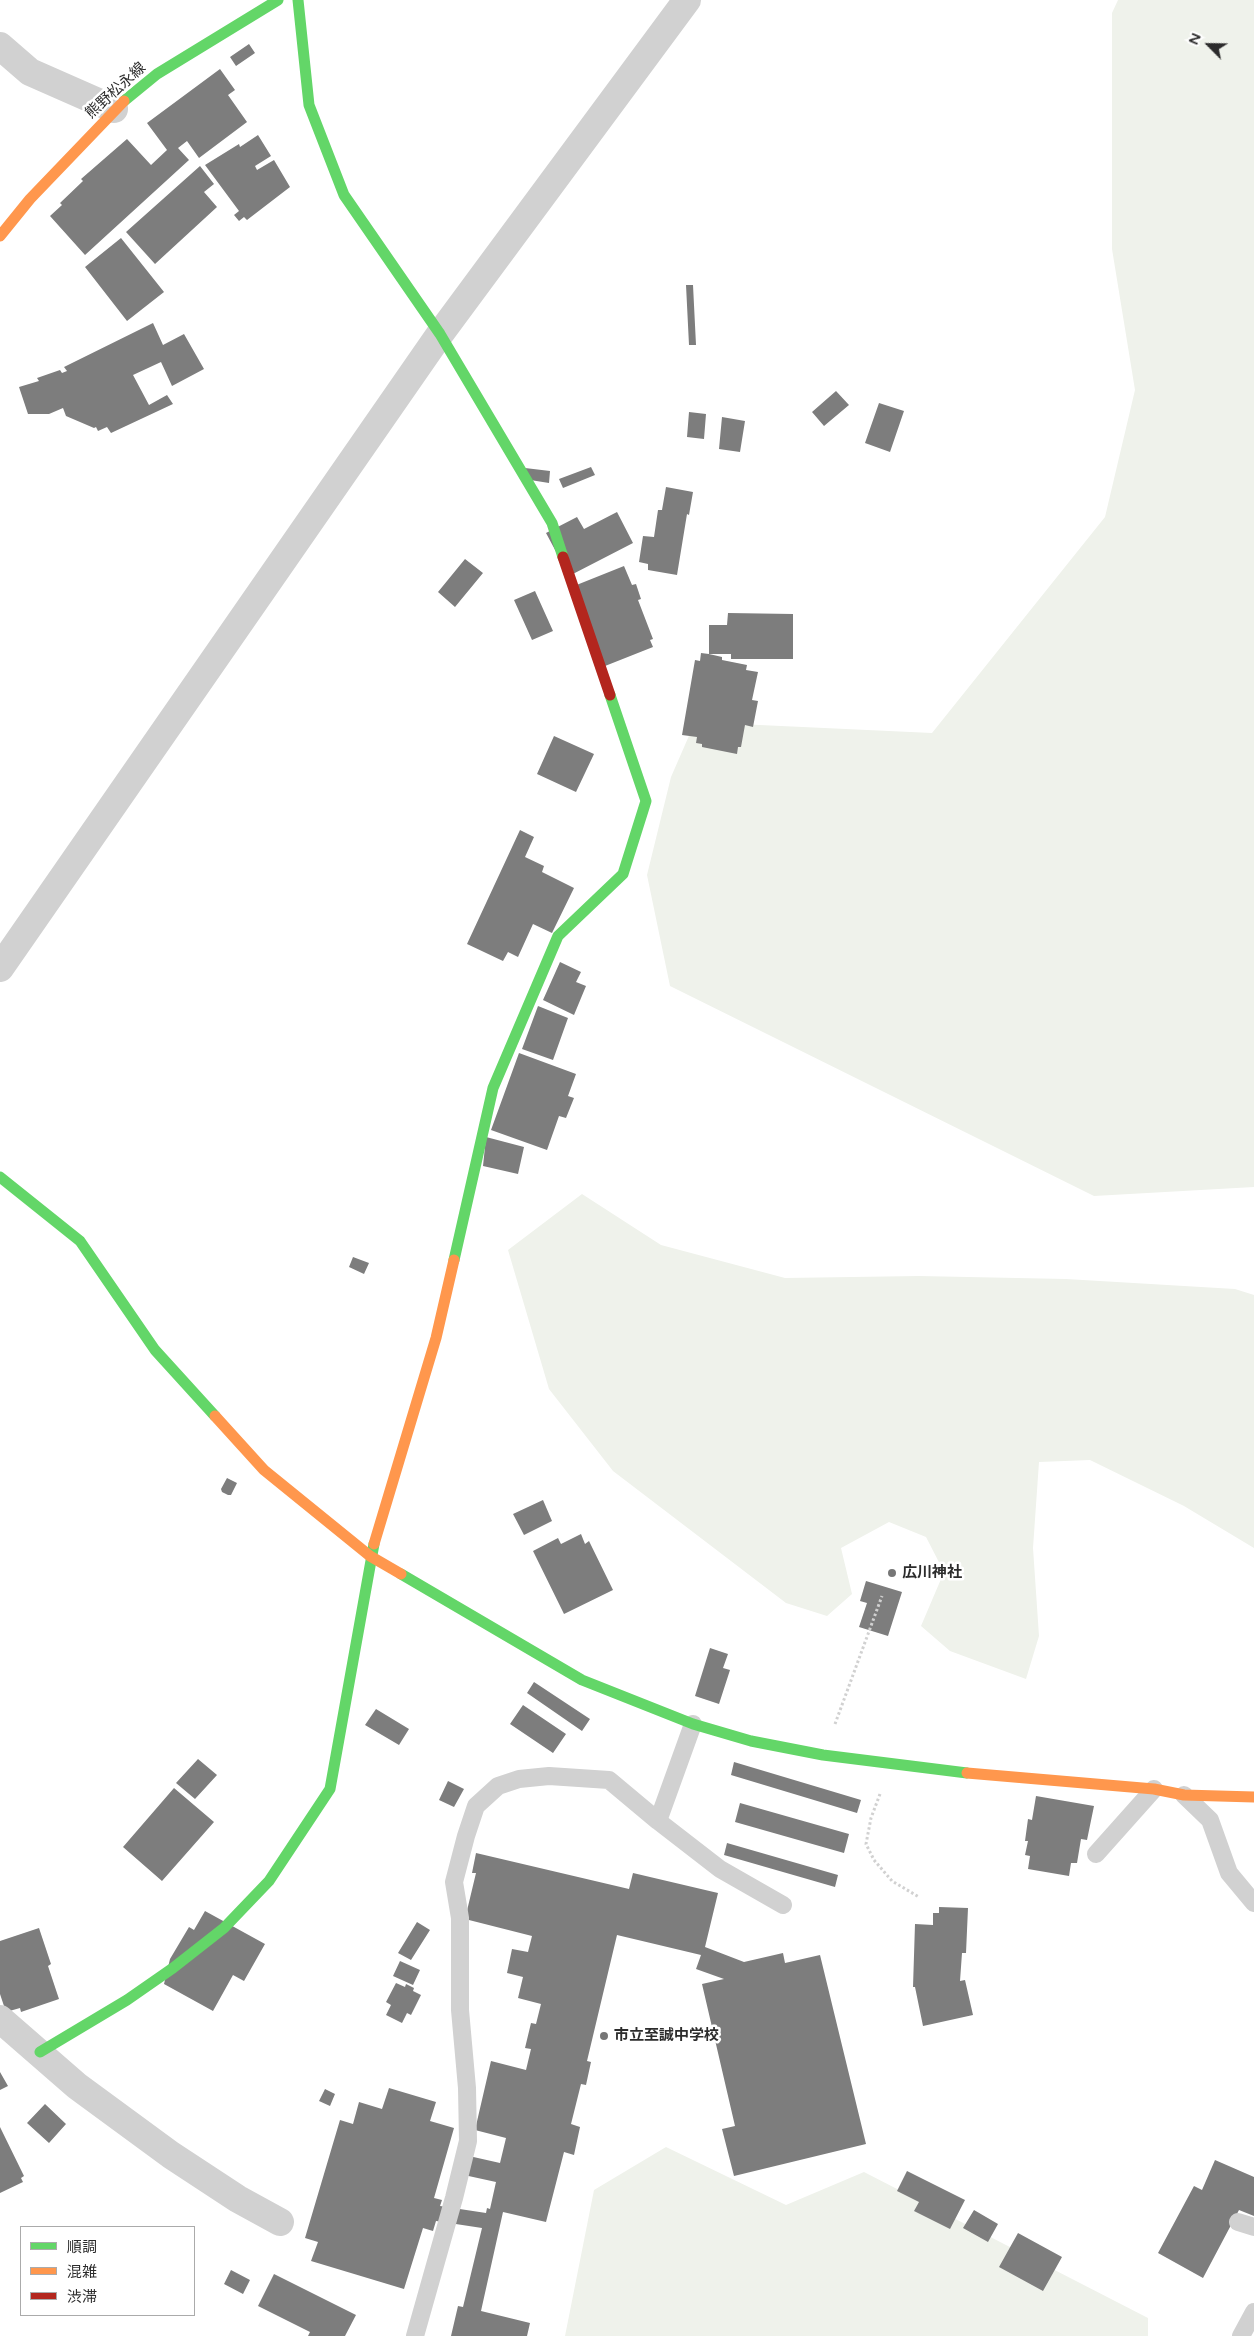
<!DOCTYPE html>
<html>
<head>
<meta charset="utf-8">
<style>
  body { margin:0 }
  #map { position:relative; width:1254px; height:2336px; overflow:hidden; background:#fff; font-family:"Varela Round","Noto Sans JP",sans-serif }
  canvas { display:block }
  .legend { position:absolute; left:20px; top:2226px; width:175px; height:90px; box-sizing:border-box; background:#fff; border:1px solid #ababab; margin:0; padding:6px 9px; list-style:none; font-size:15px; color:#2c2c2c }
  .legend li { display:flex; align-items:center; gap:10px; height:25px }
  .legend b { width:25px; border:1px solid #ababab }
  .north { position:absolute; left:1184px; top:20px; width:50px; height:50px; -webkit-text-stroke:4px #fff; paint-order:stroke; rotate:293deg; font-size:14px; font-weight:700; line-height:20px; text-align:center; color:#2c2c2c }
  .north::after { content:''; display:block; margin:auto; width:18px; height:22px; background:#2c2c2c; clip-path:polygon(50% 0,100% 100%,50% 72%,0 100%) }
</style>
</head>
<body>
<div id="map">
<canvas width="1254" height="2336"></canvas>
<ul class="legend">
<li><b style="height:6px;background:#63d668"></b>順調</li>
<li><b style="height:6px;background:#ff974d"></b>混雑</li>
<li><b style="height:6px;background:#b3261e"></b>渋滞</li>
</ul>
<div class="north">N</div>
</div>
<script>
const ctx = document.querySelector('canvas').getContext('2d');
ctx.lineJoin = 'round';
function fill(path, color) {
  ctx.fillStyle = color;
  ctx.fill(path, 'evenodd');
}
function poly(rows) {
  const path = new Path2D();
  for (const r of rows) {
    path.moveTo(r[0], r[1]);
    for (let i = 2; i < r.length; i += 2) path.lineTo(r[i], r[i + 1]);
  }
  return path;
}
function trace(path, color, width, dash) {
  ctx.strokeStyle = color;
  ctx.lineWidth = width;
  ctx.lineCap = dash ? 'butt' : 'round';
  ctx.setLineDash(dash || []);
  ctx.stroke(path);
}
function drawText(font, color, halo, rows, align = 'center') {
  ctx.font = font + ' "Varela Round","Noto Sans JP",sans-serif';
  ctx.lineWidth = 5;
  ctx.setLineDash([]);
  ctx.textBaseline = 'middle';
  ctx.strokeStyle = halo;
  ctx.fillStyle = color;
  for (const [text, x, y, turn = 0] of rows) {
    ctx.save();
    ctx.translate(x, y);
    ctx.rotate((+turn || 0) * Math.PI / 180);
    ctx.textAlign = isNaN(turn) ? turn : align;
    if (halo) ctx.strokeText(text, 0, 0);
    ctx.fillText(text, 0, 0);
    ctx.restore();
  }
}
fill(poly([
  [1118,0,1254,0,1254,1187,1094,1196,670,986,647,875,671,777,695,722,932,733,1105,517,1135,390,1112,249,1112,13],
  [582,1194,661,1245,785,1278,919,1276,1066,1279,1235,1289,1254,1295,1254,1548,1184,1506,1090,1460,1039,1462,1033,1548,1039,1636,1026,1679,950,1651,921,1626,944,1572,926,1537,889,1522,841,1548,852,1594,827,1616,786,1603,613,1471,549,1389,508,1250],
  [666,2147,786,2205,864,2172,1148,2318,1148,2336,565,2336,594,2190]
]), '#eff2eb');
fill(poly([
  [249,44,255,53,236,66,230,57],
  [220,69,235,90,228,95,247,122,199,158,187,141,178,148,189,160,85,255,50,216,62,205,60,203,83,181,81,179,127,139,151,165,167,150,147,123],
  [258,135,271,156,255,166,257,170,274,160,290,187,247,220,244,217,239,221,234,215,239,211,205,165,239,144,240,147],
  [200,166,214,184,204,192,217,207,155,264,126,232],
  [121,238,164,292,127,321,85,267],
  [686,285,693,285,696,345,689,345],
  [153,323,163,345,184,334,204,369,172,386,161,362,133,375,149,405,167,395,173,404,111,433,107,427,98,431,96,427,94,428,66,416,63,408,49,414,28,414,19,387,39,381,37,378,60,370,62,373,67,371,64,367],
  [836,391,849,405,824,426,812,412],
  [879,403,904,411,890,452,865,443],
  [689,412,706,414,704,439,687,437],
  [722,417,745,421,740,452,719,449],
  [591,467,595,475,563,488,559,479],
  [525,468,550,471,549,483,524,479],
  [666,487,693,492,689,515,687,514,677,575,648,570,648,564,639,562,643,536,654,537,658,510,662,510],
  [617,512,633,543,569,576,546,533,577,517,584,529],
  [465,559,483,573,455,607,438,592],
  [624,566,632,585,636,584,641,599,638,600,653,639,650,640,653,647,600,668,569,588],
  [535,591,553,631,532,640,514,600],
  [728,613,793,614,793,659,731,659,731,654,709,654,722,657,722,660,747,665,746,670,758,672,752,700,758,701,753,727,745,725,741,747,738,747,737,754,702,747,702,744,696,743,697,737,682,735,695,660,700,661,701,653,709,654,709,625,727,625],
  [554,736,594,754,576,792,537,774],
  [520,830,534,837,525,857,544,866,542,872,574,888,552,933,533,924,518,957,508,952,503,961,467,944],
  [560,962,581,972,576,982,586,986,574,1015,543,1000],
  [538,1006,568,1018,553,1060,522,1049],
  [519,1053,576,1074,568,1096,574,1098,566,1118,559,1116,547,1150,491,1130],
  [486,1137,524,1147,518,1174,483,1166],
  [353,1257,369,1263,364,1274,349,1267],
  [227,1478,237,1483,231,1495,228,1495,222,1492,221,1489],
  [543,1500,552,1521,524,1535,513,1514],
  [581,1534,585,1544,589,1541,613,1590,564,1614,533,1551,558,1538,561,1544],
  [866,1581,902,1592,888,1636,859,1627,867,1603,860,1601],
  [710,1648,728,1654,723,1668,730,1670,719,1704,695,1696],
  [534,1682,590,1719,582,1731,527,1693],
  [523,1705,566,1734,553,1753,510,1724],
  [376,1709,409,1729,399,1745,365,1725],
  [198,1759,217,1775,195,1799,176,1783],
  [734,1762,861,1800,857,1813,731,1775],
  [448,1781,464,1789,454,1807,439,1800],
  [174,1788,214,1822,162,1881,123,1847],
  [1036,1796,1094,1806,1087,1840,1081,1839,1077,1863,1071,1863,1069,1876,1028,1869,1030,1856,1025,1855,1028,1841,1025,1841,1028,1819,1032,1820],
  [740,1803,849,1834,844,1853,735,1822],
  [727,1843,838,1875,835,1887,724,1855],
  [476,1853,629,1889,633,1873,718,1893,705,1947,744,1962,783,1953,785,1963,820,1955,866,2144,734,2176,722,2129,735,2126,702,1984,724,1979,696,1969,701,1955,617,1935,587,2061,591,2062,586,2085,581,2084,571,2124,580,2127,574,2155,564,2152,546,2222,503,2212,481,2311,530,2323,527,2336,451,2336,458,2306,463,2307,482,2228,436,2221,433,2231,423,2228,404,2289,311,2261,318,2242,305,2238,340,2120,353,2124,359,2102,382,2109,389,2088,436,2102,430,2121,454,2128,434,2198,442,2200,440,2206,486,2213,487,2208,490,2209,496,2182,464,2175,469,2156,500,2163,506,2138,475,2130,491,2061,526,2070,531,2049,525,2048,531,2023,536,2024,541,2004,518,1998,523,1977,507,1973,512,1949,528,1952,532,1936,465,1919,476,1873,472,1873],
  [939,1907,968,1908,966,1953,962,1953,960,1981,965,1980,973,2015,923,2026,915,1987,913,1987,915,1924,933,1925,933,1913,939,1913],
  [205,1911,265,1944,244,1981,233,1975,213,2011,164,1984,170,1959,189,1927,194,1930],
  [417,1922,430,1930,411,1960,398,1953],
  [39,1928,51,1964,48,1966,59,1999,21,2012,20,2008,6,2012,0,1994,0,1941],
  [400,1961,420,1970,413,1985,393,1976],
  [396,1983,405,1987,406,1984,414,1988,413,1991,421,1995,411,2015,407,2013,402,2023,386,2015,391,2005,386,2002],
  [0,2072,8,2086,0,2090],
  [325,2089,335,2094,330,2106,319,2101],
  [45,2104,66,2124,49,2143,27,2123],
  [0,2127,24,2176,21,2178,23,2182,0,2193],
  [1215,2160,1254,2177,1254,2216,1239,2210,1203,2278,1158,2253,1194,2186,1202,2190],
  [907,2171,965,2200,950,2229,914,2211,919,2202,897,2191],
  [974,2210,998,2224,988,2242,963,2228],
  [1018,2233,1062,2257,1043,2291,999,2267],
  [231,2270,250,2280,243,2294,224,2284],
  [274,2274,356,2315,345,2336,308,2336,310,2332,258,2306]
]), '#7d7d7d');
trace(poly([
  [835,1724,882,1596],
  [880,1794,871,1818,866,1844,874,1860,892,1881,919,1897]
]), '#d1d1d1', 3, [2.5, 2.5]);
trace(poly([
  [1184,1795,1210,1820,1229,1873,1254,1903],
  [658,1821,720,1869,783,1905],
  [1096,1854,1154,1789],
  [1238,2222,1254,2227],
  [415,2336,454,2198,468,2141,467,2088,460,2010,460,1918,454,1882,466,1836,476,1806,498,1786,519,1779,549,1776,609,1780,658,1821,693,1724],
  [1241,2336,1254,2312]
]), '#d1d1d1', 18);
trace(poly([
  [0,46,30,72,114,109],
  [0,968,440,334,687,0],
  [0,2019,77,2086,171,2155,238,2199,280,2222]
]), '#d1d1d1', 28);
trace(poly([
  [298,0,309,105,344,195,440,334,552,523,563,557],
  [124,101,157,74,278,0],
  [0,1177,80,1241,155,1350,215,1416],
  [454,1260,493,1088,558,936,623,874,646,801,610,695],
  [401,1574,582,1680,693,1724,751,1741,823,1755,967,1773],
  [40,2052,127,2000,173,1968,224,1928,269,1881,330,1789,374,1544]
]), '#63d668', 11);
trace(poly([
  [0,236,30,199,124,101],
  [215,1416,264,1470,370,1556,401,1574],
  [374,1544,436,1338,454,1260],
  [967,1773,1154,1789,1184,1795,1254,1797]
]), '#ff974d', 11);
trace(poly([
  [563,557,610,695]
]), '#b3261e', 11);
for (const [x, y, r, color] of [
  [892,1573,5,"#767676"],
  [604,2036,5,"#767676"]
]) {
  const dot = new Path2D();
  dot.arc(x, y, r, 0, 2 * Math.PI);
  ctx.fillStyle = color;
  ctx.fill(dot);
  trace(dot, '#fff', 2);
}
drawText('15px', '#2c2c2c', '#fff', [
  ["熊野松永線",116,91,-42]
]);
drawText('bold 15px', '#2c2c2c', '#fff', [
  ["広川神社",902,1573],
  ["市立至誠中学校",614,2036]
], 'left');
</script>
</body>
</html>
